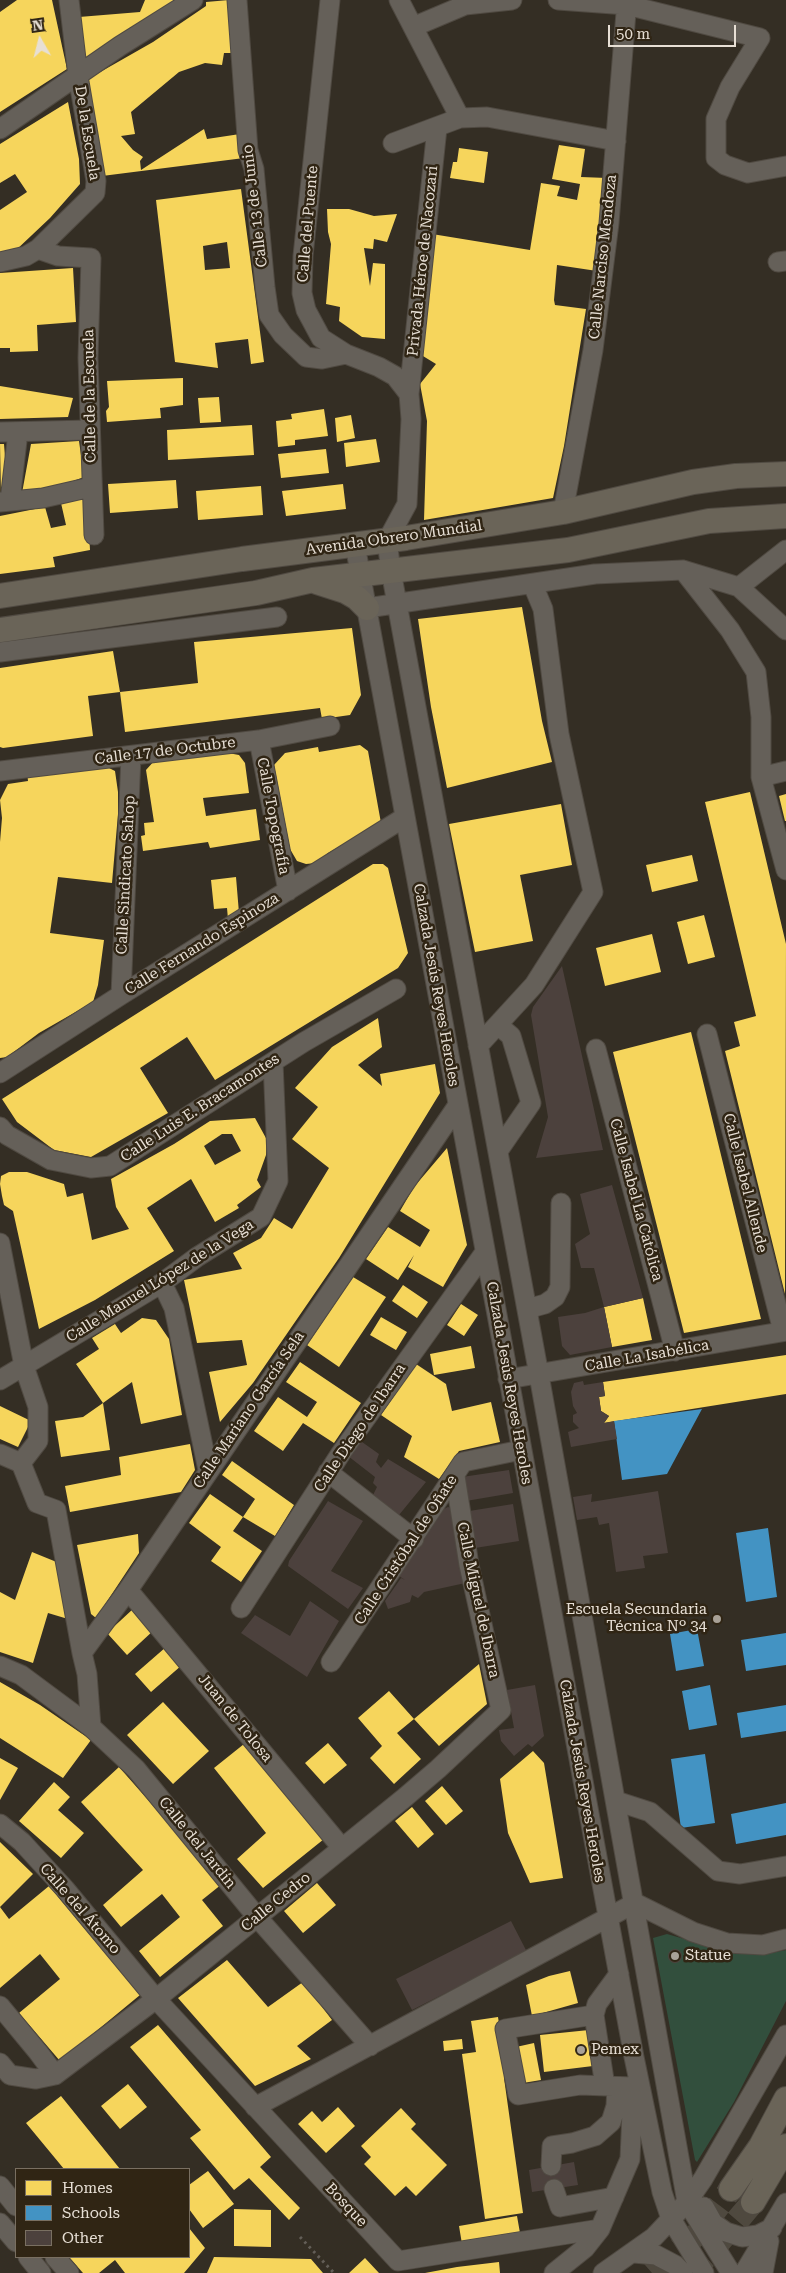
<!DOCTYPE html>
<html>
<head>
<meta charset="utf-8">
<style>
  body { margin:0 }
  #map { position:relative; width:786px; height:2273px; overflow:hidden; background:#342e24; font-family:"Roboto Serif",serif }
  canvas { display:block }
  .legend { position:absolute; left:15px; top:2168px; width:175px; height:90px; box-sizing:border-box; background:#302514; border:1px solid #796f61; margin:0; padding:6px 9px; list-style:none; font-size:15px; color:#e7dfd5 }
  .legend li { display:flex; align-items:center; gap:10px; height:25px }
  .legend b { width:25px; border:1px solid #796f61 }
  .north { position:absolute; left:15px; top:15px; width:50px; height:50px; -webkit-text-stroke:4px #302514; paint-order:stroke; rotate:352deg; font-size:14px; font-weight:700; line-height:20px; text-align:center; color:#e7dfd5 }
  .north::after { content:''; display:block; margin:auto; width:18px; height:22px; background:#e7dfd5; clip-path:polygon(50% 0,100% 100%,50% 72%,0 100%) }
  .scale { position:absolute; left:608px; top:25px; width:128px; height:22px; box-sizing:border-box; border:2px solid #e7dfd5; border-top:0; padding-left:6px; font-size:15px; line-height:18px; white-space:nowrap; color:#e7dfd5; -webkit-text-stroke:4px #302514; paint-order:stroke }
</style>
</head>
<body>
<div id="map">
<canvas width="786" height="2273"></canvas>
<ul class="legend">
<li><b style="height:14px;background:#f6d55c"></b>Homes</li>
<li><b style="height:14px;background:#4393c3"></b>Schools</li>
<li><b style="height:14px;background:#4c413d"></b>Other</li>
</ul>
<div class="north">N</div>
<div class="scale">50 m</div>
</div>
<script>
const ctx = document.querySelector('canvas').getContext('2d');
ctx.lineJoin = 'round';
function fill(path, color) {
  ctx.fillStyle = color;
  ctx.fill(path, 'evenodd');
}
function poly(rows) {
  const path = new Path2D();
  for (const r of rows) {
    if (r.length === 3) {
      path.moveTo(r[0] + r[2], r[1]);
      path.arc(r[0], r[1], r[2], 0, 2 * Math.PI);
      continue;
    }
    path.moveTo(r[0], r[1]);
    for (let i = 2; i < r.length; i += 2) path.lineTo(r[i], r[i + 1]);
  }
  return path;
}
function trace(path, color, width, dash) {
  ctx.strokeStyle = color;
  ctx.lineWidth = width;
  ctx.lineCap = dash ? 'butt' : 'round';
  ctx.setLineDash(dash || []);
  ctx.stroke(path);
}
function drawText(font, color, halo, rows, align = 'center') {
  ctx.font = font + ' "Roboto Serif",serif';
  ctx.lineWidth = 5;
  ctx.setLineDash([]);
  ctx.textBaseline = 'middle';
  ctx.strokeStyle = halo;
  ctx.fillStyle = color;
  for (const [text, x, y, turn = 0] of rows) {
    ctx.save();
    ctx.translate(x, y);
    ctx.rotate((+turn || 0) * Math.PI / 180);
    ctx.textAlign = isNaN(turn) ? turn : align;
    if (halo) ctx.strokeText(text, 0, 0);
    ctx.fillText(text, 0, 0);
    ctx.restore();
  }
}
fill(poly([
  [667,1934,730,1952,771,1953,786,1950,786,2001,734,2102,697,2162,695,2160,653,1938]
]), '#324f3d');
fill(poly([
  [17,0,52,0,67,69,0,112,0,12],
  [145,0,184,0,85,62,79,17,140,12],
  [229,0,233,53,224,53,222,65,205,63,179,72,131,112,135,134,121,136,133,150,143,157,140,161,141,170,204,129,207,139,240,134,244,158,102,176,88,79,153,42,206,6,206,2],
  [68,102,79,159,80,184,50,218,14,252,0,255,0,210,27,192,15,174,0,183,0,144],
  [559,145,585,149,581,177,607,178,597,271,557,265,554,300,555,305,586,309,564,446,553,498,424,520,427,421,420,384,436,364,418,353,432,234,530,250,541,183,560,186,557,196,577,200,580,184,552,179],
  [459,148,488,152,484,183,450,178,453,162,457,162],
  [241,189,264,362,251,364,248,339,215,343,218,368,175,362,156,200],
  [227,242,230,268,205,270,203,246],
  [327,209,349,209,374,216,397,214,387,242,374,239,373,249,364,248,370,286,373,263,385,264,385,339,362,337,339,321,340,307,326,304,331,244,328,232],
  [73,268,76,322,37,325,38,351,10,352,10,348,0,348,0,273],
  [183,378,183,405,160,408,161,418,107,422,106,411,109,407,107,381],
  [0,386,73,398,68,417,0,419],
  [219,397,221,422,200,423,198,398],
  [324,409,328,436,295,440,295,445,278,447,276,421,292,419,291,414],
  [351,415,355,438,337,442,335,418],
  [252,425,254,455,168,460,167,430],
  [376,439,380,462,346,467,344,443],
  [79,441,84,477,52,489,22,493,31,444],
  [0,444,4,444,6,470,1,497],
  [326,449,329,473,281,478,278,454],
  [176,480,178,508,110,513,108,484],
  [343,484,346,509,286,516,282,491],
  [261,486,263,515,198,520,196,491],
  [87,497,90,550,53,557,55,567,0,574,0,516,45,507,51,528,66,525,61,503],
  [522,607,542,721,552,762,447,788,431,707,418,619],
  [352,628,361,695,350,715,322,719,320,708,125,732,120,692,198,683,194,642],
  [113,651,120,692,88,696,93,736,3,748,0,747,0,668],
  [360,745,368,751,381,823,328,853,316,863,306,864,297,861,290,849,274,765,285,753,318,747,319,752],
  [228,753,239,755,245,763,249,793,203,798,206,816,256,809,260,840,210,848,208,842,143,851,141,836,145,835,144,823,154,822,146,770,155,760],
  [103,765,115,771,118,792,118,814,112,883,58,877,50,933,104,940,98,985,93,1002,39,1033,7,1057,0,1058,0,842,2,818,0,800,8,784,28,781,27,772],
  [750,792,786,944,785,1294,725,1051,740,1046,734,1022,756,1016,705,802],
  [786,794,786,821,785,821,779,796],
  [561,804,572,865,520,875,533,941,475,952,449,824],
  [692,855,698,881,652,892,646,865],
  [373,864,383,864,388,868,408,953,398,968,215,1080,187,1037,140,1068,168,1113,91,1157,54,1150,17,1122,2,1099],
  [236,877,239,913,228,919,227,908,214,909,211,880],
  [704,915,715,957,688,964,677,922],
  [652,934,661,972,605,986,596,948],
  [378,1018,382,1047,358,1065,382,1086,380,1074,435,1064,440,1093,339,1258,253,1383,220,1422,209,1372,247,1365,242,1340,197,1343,184,1280,242,1269,233,1253,261,1238,274,1218,292,1229,329,1168,292,1139,318,1107,295,1088,332,1047],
  [691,1032,761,1319,684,1333,613,1052],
  [255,1118,267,1140,266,1155,257,1180,261,1187,237,1205,239,1208,215,1222,191,1179,147,1208,174,1251,95,1300,39,1329,13,1211,4,1205,2,1196,0,1184,1,1176,9,1172,27,1172,64,1184,67,1197,83,1193,92,1240,129,1229,116,1207,111,1179,174,1144,210,1121],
  [222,1134,232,1134,241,1151,215,1165,204,1146],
  [447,1148,467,1245,443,1287,408,1267,414,1255,398,1280,366,1259,388,1227,420,1247,430,1230,400,1211,414,1187],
  [353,1277,386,1297,339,1367,307,1345],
  [403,1285,428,1302,417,1318,392,1301],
  [643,1298,652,1340,612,1347,604,1307],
  [461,1304,478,1315,464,1336,447,1325],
  [381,1317,407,1332,396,1350,370,1335],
  [142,1318,156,1320,169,1339,182,1415,141,1424,132,1382,103,1403,76,1364,99,1349,92,1338,115,1324,121,1333],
  [471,1346,475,1368,434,1375,430,1354],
  [786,1355,786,1394,604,1423,609,1416,601,1411,599,1397,605,1396,603,1382],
  [300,1362,361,1403,334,1443,303,1423,283,1451,254,1431,278,1397,307,1417,317,1402,286,1382],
  [416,1364,446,1384,452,1411,491,1402,500,1442,459,1451,439,1479,404,1457,412,1436,381,1415],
  [103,1403,110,1450,61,1457,55,1421,83,1417],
  [0,1406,31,1421,18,1447,0,1439],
  [190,1444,195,1470,181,1492,70,1512,65,1486,121,1475,119,1457],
  [232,1461,294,1505,275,1536,243,1517,255,1499,222,1475],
  [210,1494,243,1517,233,1531,262,1551,241,1582,211,1561,221,1547,189,1523],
  [138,1534,139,1553,96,1618,91,1614,77,1545],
  [32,1552,59,1563,68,1619,48,1613,33,1663,0,1652,0,1592,15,1600],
  [133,1609,154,1630,127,1655,107,1633],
  [166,1647,182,1665,151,1692,135,1674],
  [479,1664,487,1704,439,1746,414,1719],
  [0,1682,40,1705,91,1740,63,1778,0,1738],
  [389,1691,414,1719,397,1733,421,1759,394,1784,370,1758,382,1746,358,1718],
  [163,1702,209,1751,173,1784,127,1735],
  [249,1740,329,1835,263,1888,237,1859,266,1833,214,1768],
  [328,1743,347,1765,324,1784,305,1763],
  [533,1751,544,1763,563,1878,530,1883,508,1833,500,1779],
  [0,1758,18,1768,0,1800],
  [119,1767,222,1884,202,1900,223,1926,160,1977,139,1951,180,1917,162,1894,121,1927,103,1905,143,1870,81,1802],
  [54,1782,70,1797,58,1810,84,1833,61,1858,19,1821],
  [442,1786,463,1811,446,1825,425,1801],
  [412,1807,434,1834,418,1848,395,1821],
  [0,1842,33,1874,0,1907],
  [317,1883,336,1905,303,1933,284,1911],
  [49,1886,140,1995,60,2061,19,2013,60,1979,40,1954,0,1988,0,1907,9,1919],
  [227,1960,268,2007,303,1982,332,2020,297,2046,311,2059,255,2086,178,1998],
  [570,1971,578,2003,532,2016,526,1985,549,1976],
  [498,2017,507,2078,504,2078,523,2213,485,2219,462,2054,476,2052,471,2021],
  [158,2025,271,2157,260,2167,300,2208,289,2220,249,2178,234,2190,190,2138,201,2130,130,2047],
  [589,2030,593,2066,544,2072,540,2035],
  [462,2039,463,2049,444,2051,443,2041],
  [534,2043,541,2080,523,2083,516,2047],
  [128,2084,147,2107,120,2129,101,2106],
  [61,2096,120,2169,64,2169,26,2123],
  [338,2107,355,2126,326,2153,298,2124,312,2111,322,2122],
  [401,2108,416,2124,411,2129,447,2165,416,2196,406,2186,395,2196,364,2164,371,2157,361,2146],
  [208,2171,234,2204,203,2228,189,2209,189,2185],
  [234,2209,271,2210,271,2247,234,2246],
  [517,2216,520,2233,462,2244,459,2226],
  [189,2228,205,2248,184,2273,125,2273,115,2260,99,2273,83,2273,69,2257,189,2257],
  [214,2257,311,2259,323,2273,207,2273],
  [365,2258,379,2273,349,2273],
  [499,2262,500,2273,425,2273,457,2267]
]), '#f6d55c');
fill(poly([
  [702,1409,667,1474,622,1480,614,1421],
  [768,1528,777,1597,746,1602,736,1533],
  [697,1629,704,1666,676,1671,670,1634],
  [786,1633,786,1665,746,1671,741,1640],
  [710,1685,717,1725,689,1730,682,1691],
  [786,1705,786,1731,741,1738,737,1713],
  [705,1754,715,1823,681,1828,671,1759],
  [786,1803,786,1835,736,1844,731,1814]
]), '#4393c3');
fill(poly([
  [562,966,603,1150,536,1158,548,1117,531,1015,533,1007],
  [612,1185,643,1298,604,1307,594,1268,581,1268,575,1244,590,1234,580,1194],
  [604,1307,612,1347,570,1355,562,1346,558,1317,585,1313],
  [583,1381,584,1385,603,1382,605,1396,599,1397,601,1411,609,1416,604,1423,614,1421,617,1439,571,1447,568,1432,579,1428,573,1422,573,1415,577,1413,573,1406,571,1392,574,1383],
  [355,1437,379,1454,376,1462,381,1468,388,1459,426,1482,399,1515,372,1497,377,1487,373,1483,375,1477,348,1456],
  [509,1470,513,1493,466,1501,462,1477],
  [658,1491,668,1553,643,1556,645,1568,616,1572,609,1523,599,1525,597,1517,577,1520,573,1497,592,1494,591,1502],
  [328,1501,363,1521,331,1571,363,1588,348,1609,288,1566,289,1561],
  [513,1504,519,1541,475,1548,463,1512],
  [448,1507,454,1509,470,1582,424,1592,418,1598,412,1595,410,1602,388,1609,385,1601,401,1578,405,1580,399,1576,444,1509],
  [310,1601,339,1621,307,1677,241,1633,255,1615,290,1636],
  [535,1685,544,1736,532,1747,528,1744,514,1756,501,1741,499,1730,514,1728,507,1690],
  [511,1921,527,1952,412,2010,396,1979],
  [675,1956,7],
  [574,2162,578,2185,532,2192,529,2170]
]), '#4c413d');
trace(poly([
  [652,2273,697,2234,731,2189],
  [688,2273,707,2256,753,2202]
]), '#4f493f', 24, [24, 12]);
const minor = poly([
  [237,0,248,150,254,169,265,287,269,315,283,335,306,357,322,359,346,354],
  [330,0,303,256,302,293,306,310,321,338,346,354,379,367,395,376,409,394],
  [399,0,460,118],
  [558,0,627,5,760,38,730,87,716,119,716,158,725,165,748,173,786,166],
  [413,27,465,5,512,0],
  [437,128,409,394,411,419,407,504,387,541,391,571,539,1375,687,2202,731,2273],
  [0,129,120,46,193,0],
  [393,143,460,118,487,117,616,141],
  [38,249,58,256,91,258,88,358,94,535],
  [0,262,26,256,38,249,95,193,96,181,78,76,69,0],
  [778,262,786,261],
  [0,432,90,430],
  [10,501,18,432],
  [0,502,43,498,91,487],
  [563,512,593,350,609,223,627,0],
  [355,545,634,2057,662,2192,671,2219,704,2273],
  [683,570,730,630,756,672,761,717,761,777,786,870],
  [739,587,786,550],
  [367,608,595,574,683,570,739,587,786,630],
  [0,652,277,617],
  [259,740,288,891],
  [0,771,259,740,330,726],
  [761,777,786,771],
  [121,995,131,756],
  [707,1034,783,1331],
  [478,1046,534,985,593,892,559,734,543,609,533,585],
  [596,1049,675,1351],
  [0,1073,121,995,405,817],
  [0,1127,7,1135,51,1160,91,1168,110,1166,304,1042,396,989],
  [498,1151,531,1103,511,1036,498,1025],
  [0,1243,24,1366,38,1407,38,1441,21,1463,37,1503,56,1510,82,1653],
  [162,1283,174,1308,208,1470],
  [527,1309,545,1304,555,1297,560,1287,561,1203],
  [508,1379,786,1331],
  [0,1380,162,1283,197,1257,261,1217,278,1181,273,1062],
  [0,1454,21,1463],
  [328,1472,414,1539],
  [128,1590,342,1848],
  [241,1608,341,1453,485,1252],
  [331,1662,463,1462,521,1450],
  [0,1666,21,1675,91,1727,136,1769,257,1917,370,2046],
  [91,1727,87,1674,82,1653,128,1590,458,1105],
  [616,1801,650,1812,718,1871,740,1874,786,1866],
  [0,1824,22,1842,65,1889,156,1999,398,2261,600,2229],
  [619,1974,597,2004,594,2015,505,2029,518,2095,580,2085,633,2087],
  [0,2006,38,2052,55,2075],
  [594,2015,605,2086],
  [0,2063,10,2075,36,2079,55,2075,156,1999,403,1799,438,1769,501,1710,469,1565,455,1476],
  [255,2107,635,1903,693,1932,727,1943,763,1945,786,1939],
  [551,2166,552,2146,572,2143,595,2136,611,2122,616,2106,617,2087],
  [0,2186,16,2206],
  [554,2189,560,2207,614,2197],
  [704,2207,713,2223,726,2232,742,2237,758,2235,772,2228],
  [0,2223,16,2242],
  [634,2253,656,2255,675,2265,683,2273],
  [28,2257,41,2273],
  [55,2257,69,2273],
  [554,2273,585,2248,600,2229,630,2159,633,2088],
  [603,2273,654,2237,687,2202,703,2179,786,2035],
  [744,2273,786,2203],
  [763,2273,769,2241]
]);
const major = poly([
  [317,582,345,591,357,598,367,608],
  [0,596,242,559,406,538,563,512,693,482,736,476,786,474],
  [0,630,256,593,313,580,568,550,709,521,786,516],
  [731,2189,761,2146,786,2099],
  [753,2202,786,2146]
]);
trace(minor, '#504a42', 21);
trace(major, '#504a42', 26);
trace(poly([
  [300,2237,334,2273]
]), '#635e57', 3, [2.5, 4]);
trace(minor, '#656059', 19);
trace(major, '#6a6458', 24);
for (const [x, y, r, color] of [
  [717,1619,5,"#a8a197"],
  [675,1956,5,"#a8a197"],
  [581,2050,5,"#a8a197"]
]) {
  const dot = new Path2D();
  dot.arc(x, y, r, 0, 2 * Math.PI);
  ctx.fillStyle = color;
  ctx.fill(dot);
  trace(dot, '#302514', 2);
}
drawText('15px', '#e7dfd5', '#302514', [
  ["De la Escuela",87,133,81],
  ["Calle 13 de Junio",255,206,-97],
  ["Calle del Puente",308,224,-85],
  ["Calle Narciso Mendoza",603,257,-84],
  ["Privada Héroe de Nacozari",423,261,-84],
  ["Calle de la Escuela",90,396,-91],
  ["Avenida Obrero Mundial",394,538,-8],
  ["Calle 17 de Octubre",165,751,-7],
  ["Calle Topografía",273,816,79],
  ["Calle Sindicato Sahop",126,875,-87],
  ["Calle Fernando Espinoza",202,944,-32],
  ["Calzada Jesús Reyes Heroles",436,985,80],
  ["Calle Luis E. Bracamontes",200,1108,-33],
  ["Calle Isabel Allende",745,1183,76],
  ["Calle Isabel La Católica",636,1200,75],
  ["Calle Manuel López de la Vega",160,1281,-32],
  ["Calle La Isabélica",647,1356,-10],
  ["Calzada Jesús Reyes Heroles",509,1383,80],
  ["Calle Mariano García Sela",249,1410,-56],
  ["Calle Diego de Ibarra",360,1428,-56],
  ["Calle Cristóbal de Oñate",406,1550,-57],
  ["Calle Miguel de Ibarra",478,1600,78],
  ["Juan de Tolosa",235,1718,51],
  ["Calzada Jesús Reyes Heroles",582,1781,80],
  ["Calle del Jardín",197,1843,51],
  ["Calle Cedro",276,1902,-39],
  ["Calle del Átomo",80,1909,49],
  ["Bosque",346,2205,47]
]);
drawText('15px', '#e7dfd5', '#302514', [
  ["Escuela Secundaria",707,1610,"right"],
  ["Técnica Nº 34",707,1627,"right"],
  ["Statue",685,1956],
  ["Pemex",591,2050]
], 'left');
</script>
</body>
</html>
